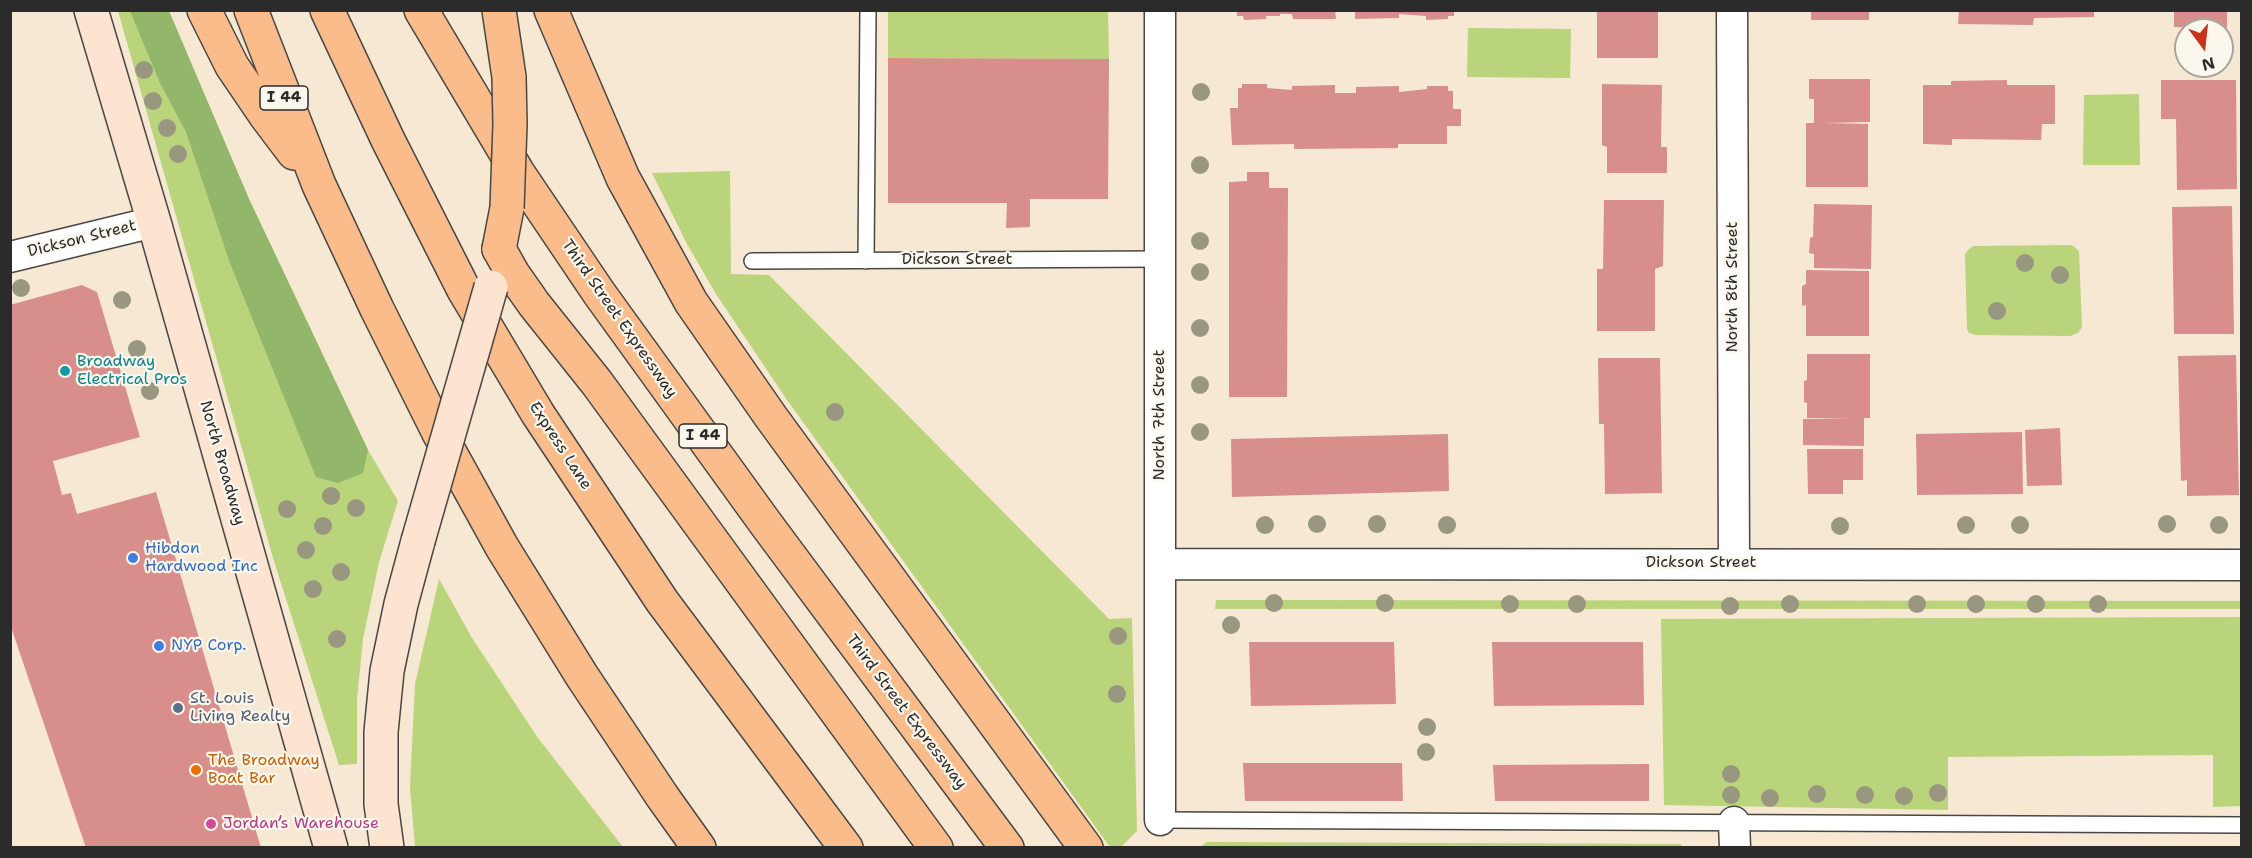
<!DOCTYPE html>
<html>
<head>
<meta charset="utf-8">
<style>
  body { margin:0 }
  #map { position:relative; width:2252px; height:858px; overflow:hidden; background:#f6e8d2; font-family:"Shantell Sans",sans-serif }
  canvas { display:block }
  .frame { position:absolute; inset:0; border:12px solid #2b2b2b; pointer-events:none }
  .north { position:absolute; left:2174px; top:18px; width:60px; height:60px; box-sizing:border-box; background:#fbf7ec; border:2px solid #a8a59f; border-radius:50%; rotate:165deg; font-size:16px; font-weight:700; line-height:24px; text-align:center; color:#2b2b2b }
  .north::after { content:''; display:block; margin:auto; width:21px; height:27px; background:#c8321e; clip-path:polygon(50% 0,100% 100%,50% 72%,0 100%) }
</style>
</head>
<body>
<div id="map">
<canvas width="2252" height="858"></canvas>
<div class="frame"></div>
<div class="north">N</div>
</div>
<script>
const ctx = document.querySelector('canvas').getContext('2d');
ctx.lineJoin = 'round';
function fill(path, color) {
  ctx.fillStyle = color;
  ctx.fill(path, 'evenodd');
}
function poly(rows) {
  const path = new Path2D();
  for (const r of rows) {
    path.moveTo(r[0], r[1]);
    for (let i = 2; i < r.length; i += 2) path.lineTo(r[i], r[i + 1]);
  }
  return path;
}
function trace(path, color, width, dash) {
  ctx.strokeStyle = color;
  ctx.lineWidth = width;
  ctx.lineCap = dash ? 'butt' : 'round';
  ctx.setLineDash(dash || []);
  ctx.stroke(path);
}
function drawText(font, color, halo, rows, align = 'center') {
  ctx.font = font + ' "Shantell Sans",sans-serif';
  ctx.lineWidth = 4.5;
  ctx.setLineDash([]);
  ctx.textBaseline = 'middle';
  ctx.strokeStyle = halo;
  ctx.fillStyle = color;
  for (const [text, x, y, turn = 0] of rows) {
    ctx.save();
    ctx.translate(x, y);
    ctx.rotate((+turn || 0) * Math.PI / 180);
    ctx.textAlign = isNaN(turn) ? turn : align;
    if (halo) ctx.strokeText(text, 0, 0);
    ctx.fillText(text, 0, 0);
    ctx.restore();
  }
}
fill(poly([
  [118,11,169,11,249,199,368,450,398,501,379,562,363,639,357,699,357,764,339,765,273,558],
  [888,11,1108,11,1109,59,888,58],
  [1468,28,1571,29,1570,78,1467,77],
  [2139,94,2140,165,2083,165,2084,95],
  [730,171,731,274,769,275,1109,619,1132,618,1137,831,1121,847,1110,847,787,400,716,294,687,244,652,173],
  [2072,245,2079,251,2082,327,2078,333,2070,336,1975,335,1969,333,1967,329,1965,254,1969,249,1973,246],
  [439,579,472,638,538,738,623,847,415,847,410,787,415,684],
  [1216,600,2241,601,2242,609,1215,609],
  [2241,617,2241,806,2213,807,2213,755,1948,757,1948,810,1664,805,1661,619],
  [1207,842,1681,844,1682,847,1200,847]
]), '#b9d47a');
fill(poly([
  [130,11,169,11,249,199,368,450,363,473,338,483,316,477,230,263,186,132,160,83]
]), '#92b66a');
fill(poly([
  [1237,10,1335,10,1336,19,1293,19,1292,14,1280,14,1280,16,1266,16,1266,19,1244,20,1243,16,1237,16],
  [1355,10,1454,10,1454,16,1448,16,1448,19,1426,20,1426,16,1399,14,1399,18,1355,19],
  [1597,10,1658,10,1658,58,1597,58],
  [1811,10,1869,10,1869,20,1811,20],
  [1959,10,2094,10,2094,17,2034,18,2033,25,1958,24],
  [2174,10,2227,10,2227,28,2174,27],
  [888,58,1109,59,1108,199,1030,199,1030,227,1006,228,1007,203,888,203],
  [1809,79,1870,79,1870,122,1823,123,1868,124,1868,187,1806,187,1806,123,1814,123,1814,99,1809,99],
  [2007,80,2007,85,2055,85,2055,124,2042,124,2041,140,1952,139,1952,145,1923,144,1923,85,1951,85,1951,81],
  [2161,80,2236,80,2237,189,2177,190,2176,119,2161,119],
  [1242,84,1267,84,1267,88,1292,90,1292,86,1335,85,1335,93,1356,93,1356,87,1399,86,1399,92,1427,89,1427,86,1448,86,1448,91,1453,91,1453,109,1461,109,1461,126,1447,126,1447,144,1398,144,1398,148,1294,149,1294,144,1232,145,1230,108,1238,108,1238,88,1242,88],
  [1602,84,1662,85,1661,147,1667,147,1667,173,1607,173,1607,147,1602,145],
  [1247,172,1269,172,1269,188,1288,188,1287,397,1229,397,1229,182,1247,181],
  [1604,200,1664,200,1663,266,1655,269,1655,331,1597,331,1597,269,1603,269],
  [1814,204,1872,205,1871,269,1814,268,1814,254,1809,253,1810,238,1813,237],
  [2232,206,2234,334,2174,334,2172,207],
  [1806,270,1869,271,1869,336,1806,336,1806,305,1802,306,1802,286,1806,284],
  [82,285,97,292,140,437,53,461,62,495,71,493,77,514,156,492,261,848,86,848,10,624,10,305],
  [1807,354,1870,354,1870,418,1864,418,1864,446,1803,445,1803,419,1852,419,1807,418,1807,403,1804,402,1804,381,1807,380],
  [2236,355,2239,495,2187,496,2187,480,2181,481,2178,356],
  [1598,358,1660,358,1662,493,1605,494,1604,424,1599,424],
  [2060,428,2062,485,2027,486,2025,430],
  [2022,432,2023,494,1917,495,1916,434],
  [1448,434,1449,491,1232,497,1231,439],
  [1807,449,1863,449,1863,480,1843,480,1843,494,1808,494],
  [1249,642,1394,642,1396,704,1251,706],
  [1492,642,1643,642,1644,705,1494,706],
  [1243,763,1402,763,1403,801,1245,801],
  [1649,764,1649,801,1495,801,1493,765]
]), '#d88f8c');
const service = poly([
  [752,261,1161,259],
  [866,261,868,10],
  [1160,820,2242,825]
]);
const minor = poly([
  [1732,10,1734,563],
  [10,257,154,222],
  [1160,564,2242,565],
  [1160,820,1160,10],
  [1734,822,1735,848]
]);
const secondary = poly([
  [91,10,154,222,331,848],
  [387,848,381,804,381,732,387,671,401,604,418,541]
]);
const primary = poly([
  [499,10,509,77],
  [499,249,507,208]
]);
const motorway = poly([
  [204,10,232,66,266,116,294,153],
  [251,10,319,185,377,309,439,433,502,547,582,676,662,796,699,848],
  [327,10,388,140,464,290,538,414,662,601,846,848],
  [421,10,518,173,599,293,766,524,1007,848],
  [551,10,623,178,691,302,771,417,1086,848],
  [499,249,513,274,534,304,597,383,936,848]
]);
trace(service, '#494744', 18);
trace(minor, '#494744', 33);
trace(secondary, '#494744', 36);
trace(primary, '#494744', 36);
trace(motorway, '#494744', 36);
trace(service, '#fff', 15);
trace(minor, '#fff', 30);
trace(secondary, '#fde4d1', 33);
trace(primary, '#fabc8b', 33);
trace(motorway, '#fabc8b', 33);
const secondaryBridge = poly([
  [418,541,491,287]
]);
const primaryBridge = poly([
  [507,208,510,124,509,77]
]);
trace(secondaryBridge, '#494744', 36, []);
trace(primaryBridge, '#494744', 36, []);
trace(secondaryBridge, '#fde4d1', 33);
trace(primaryBridge, '#fabc8b', 33);
ctx.fillStyle = '#9a9781';
for (const [x, y] of [
  [144,70],
  [1201,92],
  [153,101],
  [167,128],
  [178,154],
  [1200,165],
  [1200,241],
  [2025,263],
  [1200,272],
  [2060,275],
  [21,288],
  [122,300],
  [1997,311],
  [1200,328],
  [137,349],
  [1200,385],
  [150,391],
  [835,412],
  [1200,432],
  [331,496],
  [356,508],
  [287,509],
  [1317,524],
  [1377,524],
  [2167,524],
  [1265,525],
  [1447,525],
  [1966,525],
  [2020,525],
  [2219,525],
  [323,526],
  [1840,526],
  [306,550],
  [341,572],
  [313,589],
  [1274,603],
  [1385,603],
  [1510,604],
  [1577,604],
  [1790,604],
  [1917,604],
  [1976,604],
  [2036,604],
  [2098,604],
  [1730,606],
  [1231,625],
  [1118,636],
  [337,639],
  [1117,694],
  [1427,727],
  [1426,752],
  [1731,774],
  [1938,793],
  [1817,794],
  [1731,795],
  [1865,795],
  [1904,796],
  [1770,798]
]) {
  ctx.beginPath();
  ctx.arc(x, y, 9, 0, 2 * Math.PI);
  ctx.fill();
}
for (const [x, y, r, color] of [
  [65,371,6,"#0f9aa8"],
  [133,558,6,"#3f7fe0"],
  [159,646,6,"#3f7fe0"],
  [178,708,6,"#5c6f8a"],
  [196,770,6,"#e8710a"],
  [211,824,6,"#d1479c"]
]) {
  const dot = new Path2D();
  dot.arc(x, y, r, 0, 2 * Math.PI);
  ctx.fillStyle = color;
  ctx.fill(dot);
  trace(dot, '#fbf7ec', 2);
}
for (const [x, y, w] of [
  [284,98,48],
  [703,436,48]
]) {
  const box = new Path2D();
  box.roundRect(x - w / 2, y - 12, w, 24, 4.5);
  ctx.fillStyle = '#fbf7ec';
  ctx.fill(box);
  trace(box, '#2b2b2b', 1.5);
}
drawText('bold 15px', '#2b2b2b', null, [
  ["I 44",284,98],
  ["I 44",703,436]
]);
drawText('16px', '#2b2b2b', '#fbf7ec', [
  ["Dickson Street",82,239,-14],
  ["Dickson Street",957,260],
  ["North 8th Street",1733,287,-90],
  ["Third Street Expressway",619,319,55],
  ["North 7th Street",1160,415,-90],
  ["Express Lane",560,446,57],
  ["North Broadway",222,463,74],
  ["Dickson Street",1701,563],
  ["Third Street Expressway",906,712,53]
]);
drawText('16px', '#0d838f', '#fbf7ec', [
  ["Broadway",77,362],
  ["Electrical Pros",77,380]
], 'left');
drawText('16px', '#366cbe', '#fbf7ec', [
  ["Hibdon",145,549],
  ["Hardwood Inc",145,567],
  ["NYP Corp.",171,646]
], 'left');
drawText('16px', '#4e5e75', '#fbf7ec', [
  ["St. Louis",190,699],
  ["Living Realty",190,717]
], 'left');
drawText('16px', '#c56008', '#fbf7ec', [
  ["The Broadway",208,761],
  ["Boat Bar",208,779]
], 'left');
drawText('16px', '#b23c85', '#fbf7ec', [
  ["Jordan’s Warehouse",223,824]
], 'left');
</script>
</body>
</html>
